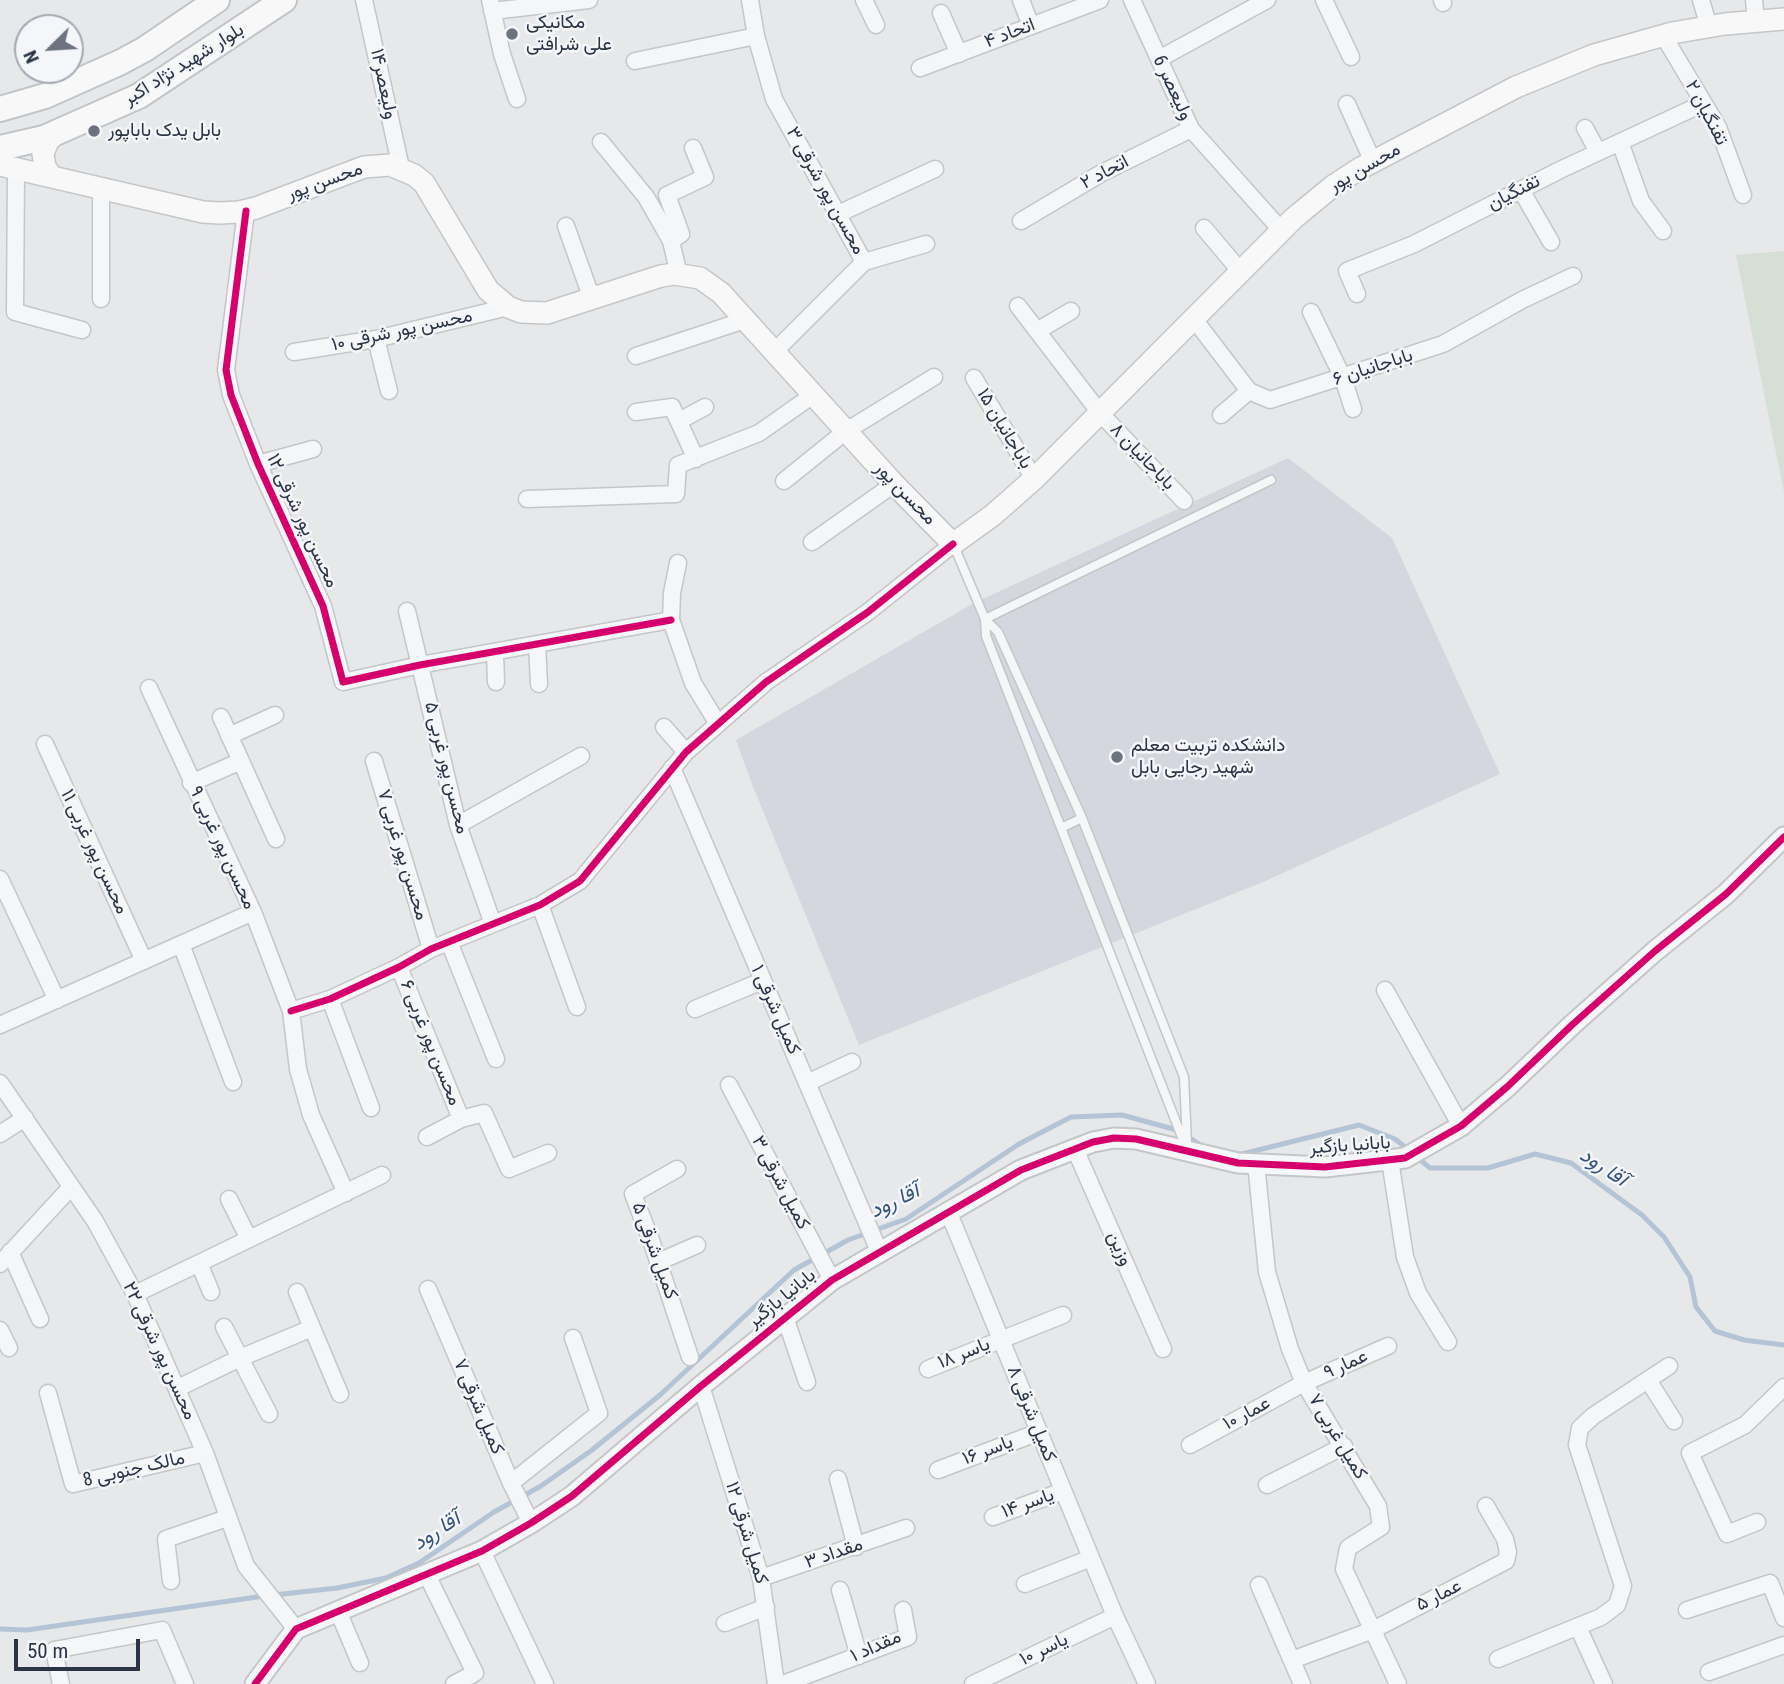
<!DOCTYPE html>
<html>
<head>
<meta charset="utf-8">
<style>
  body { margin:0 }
  #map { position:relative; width:1784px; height:1684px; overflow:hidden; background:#e6e8ea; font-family:"Roboto Condensed",sans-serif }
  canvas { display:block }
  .north { position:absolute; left:14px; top:14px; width:70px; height:70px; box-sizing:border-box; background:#f4f6f9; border:2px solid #a4a8b1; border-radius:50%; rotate:246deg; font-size:19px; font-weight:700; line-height:28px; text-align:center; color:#2b3445 }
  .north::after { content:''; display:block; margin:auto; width:24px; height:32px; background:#6c737f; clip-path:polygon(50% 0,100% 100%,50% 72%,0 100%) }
  .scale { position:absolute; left:14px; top:1639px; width:126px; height:32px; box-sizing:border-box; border:4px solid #2b3445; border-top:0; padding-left:9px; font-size:21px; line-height:24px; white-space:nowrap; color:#2b3445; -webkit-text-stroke:5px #f4f6f9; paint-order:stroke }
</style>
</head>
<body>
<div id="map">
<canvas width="1784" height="1684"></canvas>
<div class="north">N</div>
<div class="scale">50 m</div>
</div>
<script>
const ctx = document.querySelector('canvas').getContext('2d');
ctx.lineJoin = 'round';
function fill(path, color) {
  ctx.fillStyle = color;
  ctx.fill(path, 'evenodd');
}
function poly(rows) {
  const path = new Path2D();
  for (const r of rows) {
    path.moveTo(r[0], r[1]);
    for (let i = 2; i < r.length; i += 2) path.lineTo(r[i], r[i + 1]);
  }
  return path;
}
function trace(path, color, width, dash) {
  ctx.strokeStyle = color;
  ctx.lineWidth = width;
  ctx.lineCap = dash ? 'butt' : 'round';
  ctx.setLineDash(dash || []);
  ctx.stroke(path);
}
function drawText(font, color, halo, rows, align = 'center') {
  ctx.font = font + ' "Roboto Condensed",Vazirmatn,sans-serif';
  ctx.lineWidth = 5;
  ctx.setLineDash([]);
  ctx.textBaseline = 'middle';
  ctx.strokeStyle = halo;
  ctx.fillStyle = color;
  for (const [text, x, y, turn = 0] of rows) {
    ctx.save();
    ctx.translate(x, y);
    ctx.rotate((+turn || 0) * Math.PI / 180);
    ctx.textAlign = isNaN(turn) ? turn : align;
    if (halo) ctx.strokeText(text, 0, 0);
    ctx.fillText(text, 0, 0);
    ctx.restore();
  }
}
fill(poly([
  [1288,458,1392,538,1500,774,1263,882,859,1045,752,784,736,740,974,603]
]), '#d4d7dd');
fill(poly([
  [1784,251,1784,492,1736,255]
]), '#d6ded6');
trace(poly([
  [1238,1155,1359,1125,1395,1139,1410,1151],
  [1418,1158,1430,1168,1488,1168,1535,1154,1571,1163,1642,1215,1664,1237,1690,1277,1696,1307,1715,1331,1744,1340,1784,1345],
  [274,1595,337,1588,386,1578,419,1563,494,1512,541,1486,592,1450,660,1395,794,1270,848,1240,906,1219,1019,1144,1071,1117,1122,1115,1177,1130,1204,1147],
  [0,1629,27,1630,264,1596]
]), '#b4c4d5', 5);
const service = poly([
  [954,546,985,619,986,636,1187,1150],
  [985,619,998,632,1082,818,1184,1077,1187,1143],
  [985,619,1271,480],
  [1061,828,1082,818]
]);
const minor = poly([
  [364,0,401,168],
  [490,0,502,54,517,99],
  [750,0,756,36,774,99,864,262,774,352],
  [864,0,876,25],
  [1021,0,1031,26],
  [1132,0,1191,129,1282,231],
  [1324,0,1351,57],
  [1442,0,1443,3],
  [1701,0,1709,27],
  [1754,0,1756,21],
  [492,11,589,0],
  [941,13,959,54],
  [1663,35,1718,127,1743,195],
  [1159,59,1267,0],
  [635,61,756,36],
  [920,68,1100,0],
  [1347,104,1373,162],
  [1585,128,1598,152],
  [601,142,646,197,662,225,671,241,679,275],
  [1620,142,1641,201,1663,231],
  [16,169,15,312,82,330],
  [1521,190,1551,242],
  [246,211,226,370,231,395,258,464,323,606,343,682,420,665,671,620],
  [838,214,935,169],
  [1021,221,1100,174,1191,129],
  [566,226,592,299],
  [1204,228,1241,272],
  [671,241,681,234,667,195,705,177,693,148],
  [864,262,926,244],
  [1357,294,1347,271,1414,244,1562,169,1702,104],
  [101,299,101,188],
  [1018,306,1100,413,1184,501],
  [1311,312,1343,378,1353,409],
  [1194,319,1249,391,1270,400,1443,344,1522,300,1573,276],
  [1037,331,1071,311],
  [376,339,389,391],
  [294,352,376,339,508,307],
  [636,356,745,320],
  [974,378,1034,479],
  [636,412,672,407,696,459],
  [1221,415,1249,391],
  [679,421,705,407],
  [258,464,313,449],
  [784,481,846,431,934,377],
  [527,499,676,494,678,465,759,433,813,395],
  [812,542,894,484],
  [678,563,672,593,671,620,693,683,718,724],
  [407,611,458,825,493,924],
  [537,644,539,684],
  [495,653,496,682],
  [149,688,253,912,291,1011,298,1069,311,1115,346,1193],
  [221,717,276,839],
  [664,727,686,752],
  [229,736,275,715],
  [45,744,144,961],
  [374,761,431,949],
  [672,768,879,1251],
  [191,783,241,761],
  [458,825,581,756],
  [0,879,57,1000],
  [540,905,577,1007],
  [449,942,496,1059],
  [181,944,233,1082],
  [399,967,461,1119],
  [1385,990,1461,1126],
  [330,999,371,1108],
  [695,1009,762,981],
  [291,1011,330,999,399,967,431,949,540,905,580,881,686,752,766,682,868,612,953,544],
  [0,1025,253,912],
  [0,1083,95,1221,135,1294,205,1453,246,1566,296,1629],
  [807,1083,852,1062],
  [729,1085,832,1280],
  [0,1134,25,1118],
  [427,1137,461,1119,484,1113,509,1169,548,1153],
  [1075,1149,1163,1349],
  [1390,1160,1405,1257,1418,1293,1448,1342],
  [1256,1163,1267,1272,1290,1349,1304,1383,1378,1506,1381,1527,1348,1548,1344,1569,1398,1684],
  [677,1169,633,1194,652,1243,690,1357],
  [229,1199,249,1239],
  [948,1211,1115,1616,1147,1684],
  [10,1252,40,1319],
  [658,1262,697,1245],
  [199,1263,211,1292],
  [0,1264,71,1187],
  [428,1289,511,1483,531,1523],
  [297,1292,340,1394],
  [135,1294,382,1175],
  [785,1317,807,1382],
  [224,1327,269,1414],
  [0,1330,9,1348],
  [928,1369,1063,1315],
  [1648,1380,1674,1421],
  [701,1386,761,1578,776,1684],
  [178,1388,240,1358,312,1328],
  [48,1393,73,1484,205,1453],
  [1190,1445,1304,1383,1388,1346],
  [938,1470,1039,1432],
  [838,1479,856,1547],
  [511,1483,599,1413,573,1338],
  [1267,1485,1344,1446],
  [993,1517,1063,1491],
  [1757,1522,1727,1534,1690,1453,1745,1425,1784,1387],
  [482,1551,545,1684],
  [427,1575,475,1673,454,1684],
  [761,1578,906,1528],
  [171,1581,166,1539,227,1518],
  [1025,1584,1091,1558],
  [1259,1585,1302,1684],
  [840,1590,859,1656],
  [1687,1610,1770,1583,1784,1618],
  [338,1611,360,1663],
  [725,1623,766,1607],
  [1578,1627,1604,1684],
  [1498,1659,1601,1617,1617,1605,1623,1586,1577,1445,1580,1428,1593,1416,1669,1366],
  [1292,1660,1373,1630,1506,1561,1508,1552,1505,1539,1486,1506],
  [1709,1672,1784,1645],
  [61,1684,54,1650,162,1630,185,1684],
  [783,1684,908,1637,903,1610],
  [973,1684,1115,1616]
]);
const tertiary = poly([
  [255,1684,296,1629,482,1551,531,1523,572,1496,701,1386,832,1280,1021,1170,1093,1142,1114,1138,1136,1139,1238,1163,1325,1167,1405,1158,1461,1126,1507,1087,1573,1024,1655,951,1726,894,1784,837]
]);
const secondary = poly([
  [0,165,203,212,220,213,239,212,256,208,364,167,390,165,414,175,424,183,488,290,508,307,521,312,547,313,661,276,674,274,700,278,721,293,894,484,953,544,993,515,1034,479,1294,218,1333,186,1359,169,1516,87,1594,55,1672,33,1725,24,1784,19],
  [52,177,45,167,43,154,48,141,55,134]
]);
const primary = poly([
  [0,109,45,96,121,62,145,49,217,0],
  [0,148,44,138,139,96,284,0]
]);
trace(service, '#c4c6c8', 11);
trace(minor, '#c4c6c8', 19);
trace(tertiary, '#c4c6c8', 23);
trace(secondary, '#c4c6c8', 24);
trace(primary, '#c2c5c8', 28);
trace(service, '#f5f6f7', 8);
trace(minor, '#f5f6f7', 16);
trace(tertiary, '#f5f6f7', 19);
trace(secondary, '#f8f8f8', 21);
trace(primary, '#f8f8f8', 24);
trace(poly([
  [246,211,226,370,231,395,258,464,323,606,343,682,420,665,671,620],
  [291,1011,330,999,399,967,431,949,540,905,580,881,686,752,766,682,868,612,953,544],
  [255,1684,296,1629,482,1551,531,1523,572,1496,701,1386,832,1280,1021,1170,1093,1142,1114,1138,1136,1139,1238,1163,1325,1167,1405,1158,1461,1126,1507,1087,1573,1024,1655,951,1726,894,1784,837]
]), '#d6006c', 7);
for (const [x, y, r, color] of [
  [512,34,7,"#6c737f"],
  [94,131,7,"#6c737f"],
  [1117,757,7,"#6c737f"]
]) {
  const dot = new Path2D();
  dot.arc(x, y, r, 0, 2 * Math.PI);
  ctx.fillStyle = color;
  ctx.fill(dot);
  trace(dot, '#f4f6f9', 2.5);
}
drawText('19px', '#2b3445', '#f4f6f9', [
  ["مکانیکی",526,23],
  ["علی شرافتی",526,45],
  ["بابل یدک باباپور",108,131],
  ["دانشکده تربیت معلم",1131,746],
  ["شهید رجایی بابل",1131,768]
], 'left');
drawText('19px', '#2b3445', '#f4f6f9', [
  ["اتحاد ۴",1010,34,-21],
  ["بلوار شهید نژاد اکبر",184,65,-32],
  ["ولیعصر۱۴",383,84,78],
  ["ولیعصر 6",1172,88,65],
  ["تفنگیان ۲",1706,113,62],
  ["محسن پور",1365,168,-30],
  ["اتحاد ۲",1105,173,-28],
  ["محسن پور",325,182,-20],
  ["محسن پور شرقی ۳",825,191,61],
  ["تفنگیان",1514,193,-27],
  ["محسن پور شرقی ۱۰",402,331,-12],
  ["باباجانیان ۶",1373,368,-18],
  ["باباجانیان ۱۵",1004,429,59],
  ["باباجانیان ۸",1142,457,46],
  ["محسن پور",905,494,46],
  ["محسن پور شرقی ۱۲",302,521,65],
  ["محسن پور غربی ۵",446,768,76],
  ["محسن پور غربی ۹",222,848,65],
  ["محسن پور غربی ۱۱",94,852,65],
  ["محسن پور غربی ۷",402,855,73],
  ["کمیل شرقی ۱",775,1010,66],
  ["محسن پور غربی ۶",430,1043,68],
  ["بابانیا بازگیر",1350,1146,-4],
  ["کمیل شرقی ۳",780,1183,62],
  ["وزین",1119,1249,66],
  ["کمیل شرقی ۵",654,1251,70],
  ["بابانیا بازگیر",782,1299,-39],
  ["محسن پور شرقی ۲۲",159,1351,65],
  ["یاسر ۱۸",964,1354,-22],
  ["عمار ۹",1346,1365,-24],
  ["کمیل شرقی ۷",478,1407,67],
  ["کمیل شرقی ۸",1031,1414,68],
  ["عمار ۱۰",1247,1414,-28],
  ["کمیل غربی ۷",1337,1437,59],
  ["یاسر ۱۶",988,1451,-21],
  ["مالک جنوبی 8",134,1470,-13],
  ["یاسر ۱۴",1028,1504,-20],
  ["کمیل شرقی ۱۲",746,1533,73],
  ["مقداد ۳",834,1554,-19],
  ["عمار ۵",1439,1596,-27],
  ["مقداد ۱",876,1647,-24],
  ["یاسر ۱۰",1044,1650,-26]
]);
drawText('italic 21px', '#34527a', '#f4f6f9', [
  ["آقا رود",1603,1168,34],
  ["آقا رود",895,1202,-26],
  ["آقا رود",437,1532,-33]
]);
</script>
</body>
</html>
